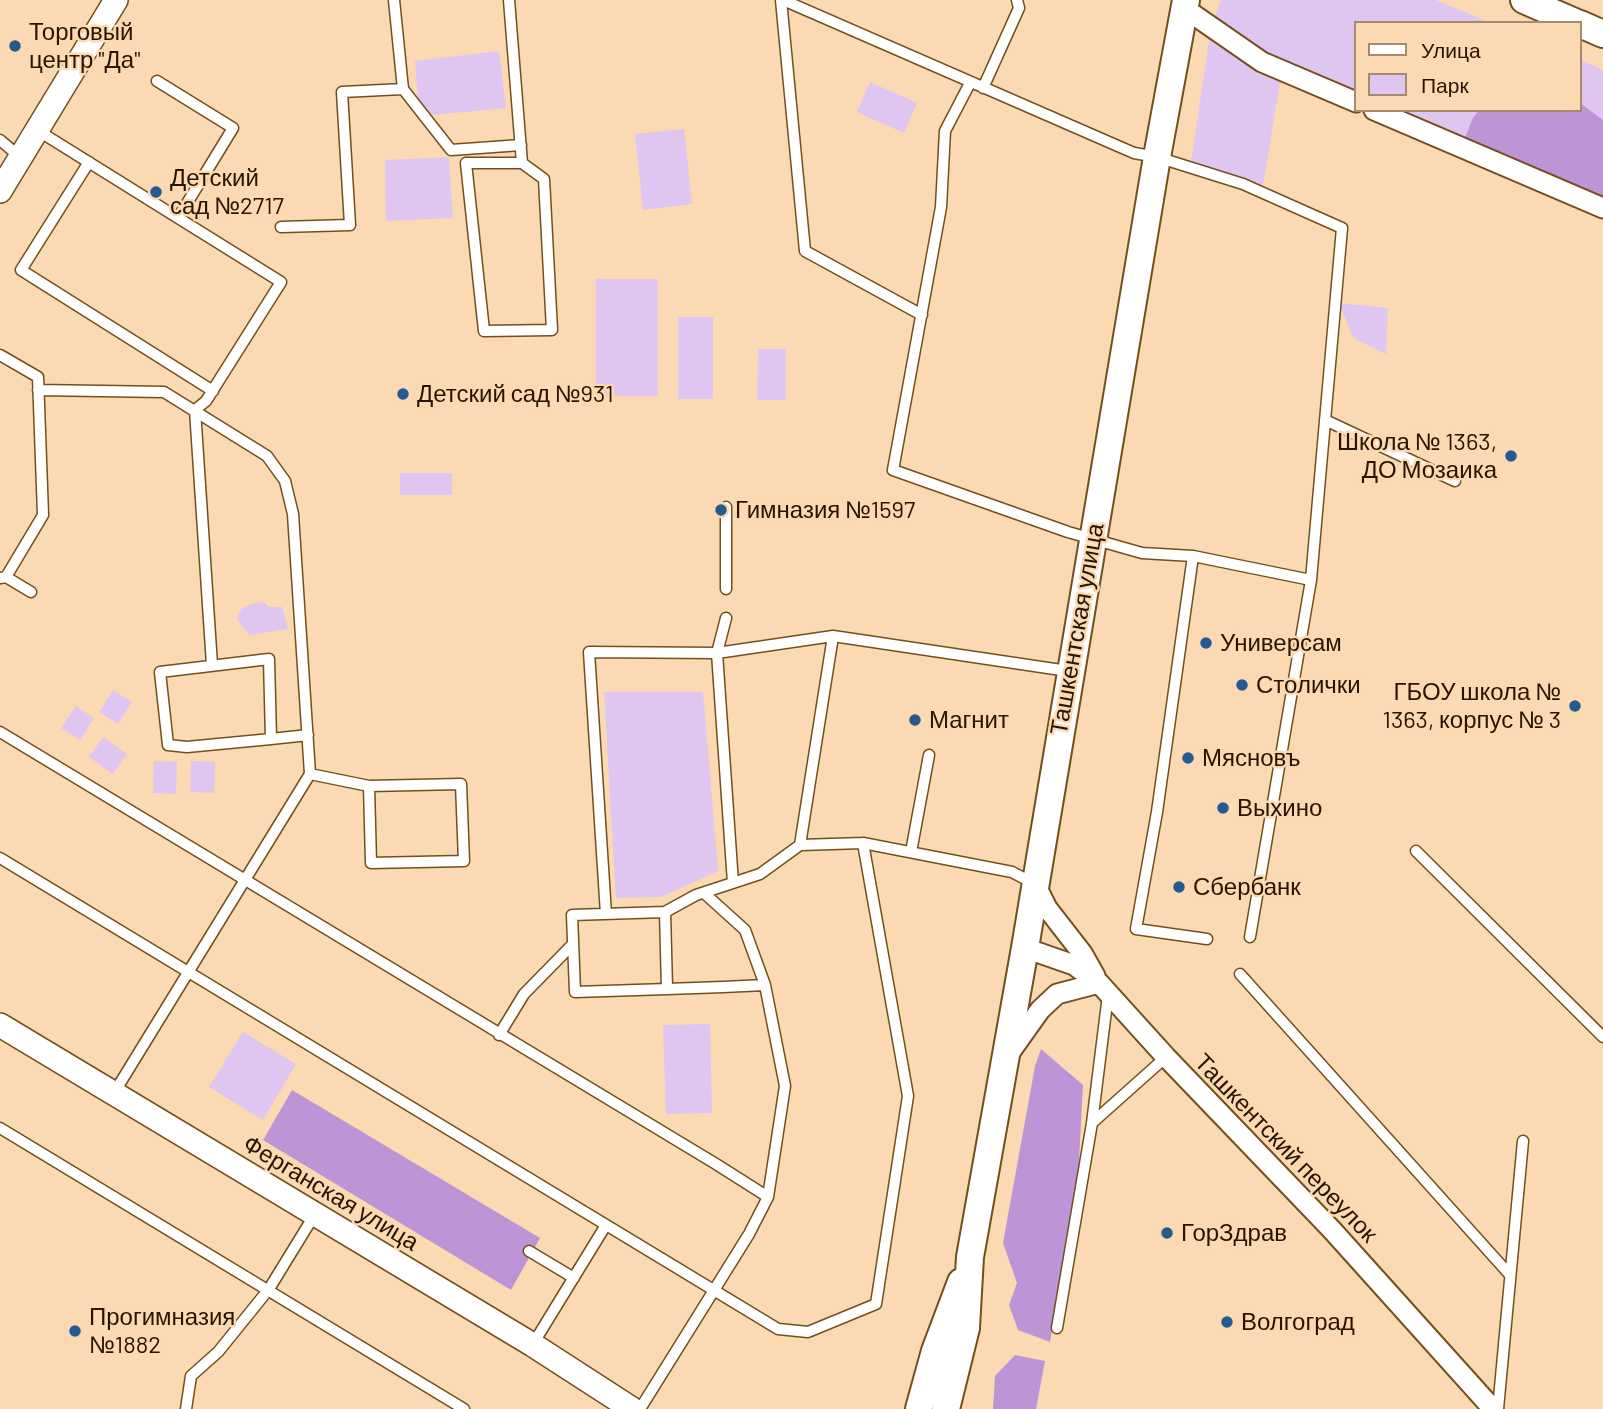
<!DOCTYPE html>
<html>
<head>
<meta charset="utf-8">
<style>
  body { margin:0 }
  #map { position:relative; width:1603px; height:1409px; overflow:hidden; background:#fad9b3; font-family:Barlow,sans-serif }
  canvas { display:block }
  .legend { position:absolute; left:1354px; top:21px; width:228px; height:91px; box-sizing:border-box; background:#fad9b3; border:2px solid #a68a6b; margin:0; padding:9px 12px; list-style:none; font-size:21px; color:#281400 }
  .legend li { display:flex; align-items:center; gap:14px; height:35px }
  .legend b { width:35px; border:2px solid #a68a6b }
</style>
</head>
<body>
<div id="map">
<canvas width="1603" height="1409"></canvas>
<ul class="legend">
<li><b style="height:9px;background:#fff"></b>Улица</li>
<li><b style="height:19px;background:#dfc6f0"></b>Парк</li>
</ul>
</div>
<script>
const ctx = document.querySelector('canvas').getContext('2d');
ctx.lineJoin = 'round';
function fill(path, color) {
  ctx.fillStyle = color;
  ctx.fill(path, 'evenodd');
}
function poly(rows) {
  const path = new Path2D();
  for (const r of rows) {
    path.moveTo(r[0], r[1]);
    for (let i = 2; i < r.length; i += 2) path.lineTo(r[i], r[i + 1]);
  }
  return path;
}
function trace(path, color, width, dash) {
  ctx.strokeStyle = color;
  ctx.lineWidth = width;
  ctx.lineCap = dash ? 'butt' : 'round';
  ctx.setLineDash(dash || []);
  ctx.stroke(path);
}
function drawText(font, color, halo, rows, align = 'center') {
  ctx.font = font + ' Barlow,sans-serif';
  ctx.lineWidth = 5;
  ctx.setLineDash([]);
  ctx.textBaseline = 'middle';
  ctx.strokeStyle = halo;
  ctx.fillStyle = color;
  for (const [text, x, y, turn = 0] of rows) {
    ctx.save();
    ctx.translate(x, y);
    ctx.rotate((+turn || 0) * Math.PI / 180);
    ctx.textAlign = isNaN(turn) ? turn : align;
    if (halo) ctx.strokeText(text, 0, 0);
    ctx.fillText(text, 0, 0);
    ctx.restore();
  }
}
fill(poly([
  [1221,0,1436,0,1491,23,1356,23,1356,100,1282,69,1262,192,1190,170,1211,27],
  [499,51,506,108,433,115,419,110,415,61],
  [1580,60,1603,70,1603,204,1381,110,1580,110],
  [870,82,917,103,904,133,857,112],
  [684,129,692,204,643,210,635,134],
  [449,157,453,218,386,221,385,160],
  [596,279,658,279,658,396,596,396],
  [1339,303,1388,308,1386,354,1353,338],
  [678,317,713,317,713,399,678,399],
  [758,349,786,349,786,400,757,400],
  [400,473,452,473,452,495,400,495],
  [264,602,269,607,282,607,288,629,249,635,237,619,241,609,252,604],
  [113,690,132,702,118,724,99,712],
  [604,692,703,692,718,871,661,897,616,898],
  [76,706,94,718,80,740,61,728],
  [103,737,127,754,113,774,89,757],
  [154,761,177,762,176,794,153,793],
  [191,761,215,762,214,793,190,792],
  [710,1024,712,1113,666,1114,663,1025],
  [243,1032,296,1064,263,1120,209,1087]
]), '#dfc6f0');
fill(poly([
  [1580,103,1603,120,1603,202,1464,140,1473,118,1479,110,1580,110],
  [1041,1049,1083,1085,1078,1179,1050,1342,1018,1330,1009,1305,1017,1283,1003,1243,1035,1066],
  [292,1090,540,1238,511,1290,263,1140],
  [1015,1355,1045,1361,1036,1409,993,1409,995,1376]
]), '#bd95d7');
const service = poly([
  [509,0,522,163],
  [781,0,805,251,922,315],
  [783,0,1134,153,1157,157,1243,184,1342,228,1311,580,1250,937],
  [157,81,233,128,178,218],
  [970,83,945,131,941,207,893,470,1068,532,1142,553,1193,556,1311,580],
  [983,88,1019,8,1017,0],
  [403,89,451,150,521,145],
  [37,130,281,282,206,401,195,410,212,665],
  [0,140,20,157],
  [89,162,21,270,213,391],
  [466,163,522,163,544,179,552,330,484,331,466,163],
  [281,227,350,225,342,92,403,89,394,0],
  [0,355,38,377,43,515,6,577,0,578],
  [38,390,164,392,267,456,285,481,293,514,310,774,114,1093],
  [1325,420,1455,481],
  [1193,556,1157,812,1136,929,1207,939],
  [6,577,31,592],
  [726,589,726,507],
  [726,618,717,653,733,883],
  [833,636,1068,671],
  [0,732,716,1164,768,1197],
  [271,739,269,659,160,672,168,745,187,747,271,739,308,735],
  [310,774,369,786,461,784,464,861,371,863,369,786],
  [1416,851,1603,1037],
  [911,852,929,755],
  [0,858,778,1329,808,1332,876,1304,908,1096,863,843],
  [665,912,696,895,760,874,800,845,863,843,1012,872,1033,883],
  [606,914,589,652,717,653,833,636,800,845],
  [1240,974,1510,1275],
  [667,989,665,912,572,915,575,992,667,989,723,987,765,985],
  [499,1035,524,994,573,944],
  [1092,1123,1166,1057],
  [0,1128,464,1409],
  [529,1251,574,1278],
  [1057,1328,1092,1123,1108,995],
  [533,1344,606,1225],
  [186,1409,191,1376,218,1352,269,1289,315,1214],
  [640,1409,749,1234,768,1197,785,1086,765,985,745,930,704,893],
  [1498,1409,1523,1141]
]);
const minor = poly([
  [1184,8,1262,62,1356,102],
  [1374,110,1603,208],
  [1035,884,1047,908,1082,953,1095,976],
  [1025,948,1074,965,1099,983,1166,1057,1332,1230,1493,1409],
  [1008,1055,1040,1010,1057,994,1099,983]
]);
const tertiary = poly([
  [0,191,116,0],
  [0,1025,533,1345,632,1409]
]);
const secondary = poly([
  [1524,0,1577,23],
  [1580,24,1603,34],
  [919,1409,935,1351,961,1282],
  [946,1409,966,1328,970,1257,1025,948,1157,157,1186,0]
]);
trace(service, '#744f1d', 13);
trace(minor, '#744f1d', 23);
trace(tertiary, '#744f1d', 26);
trace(secondary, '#744f1d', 30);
trace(service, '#fff', 10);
trace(minor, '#fff', 19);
trace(tertiary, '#fff', 23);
trace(secondary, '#fff', 26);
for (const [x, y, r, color] of [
  [15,46,7,"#235a92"],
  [156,192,7,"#235a92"],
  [403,394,7,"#235a92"],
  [1511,456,7,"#235a92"],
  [721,510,7,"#235a92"],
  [1206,643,7,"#235a92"],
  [1242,685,7,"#235a92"],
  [1575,706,7,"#235a92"],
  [915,720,7,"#235a92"],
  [1188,758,7,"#235a92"],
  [1223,808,7,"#235a92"],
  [1179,887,7,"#235a92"],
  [1167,1233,7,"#235a92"],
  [1227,1322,7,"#235a92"],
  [75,1331,7,"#235a92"]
]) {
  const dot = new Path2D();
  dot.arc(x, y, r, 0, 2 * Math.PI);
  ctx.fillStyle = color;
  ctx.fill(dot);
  trace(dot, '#fad9b3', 2.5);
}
drawText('24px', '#281400', '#fad9b3', [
  ["Торговый",29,32],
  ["центр \"Да\"",29,60],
  ["Детский",170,178],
  ["сад №2717",170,206],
  ["Детский сад №931",417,394],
  ["Школа № 1363,",1497,442,"right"],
  ["ДО Мозаика",1497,470,"right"],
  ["Гимназия №1597",735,510],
  ["Универсам",1220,643],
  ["Столички",1256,685],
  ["ГБОУ школа №",1561,692,"right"],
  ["1363, корпус № 3",1561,720,"right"],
  ["Магнит",929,720],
  ["Мясновъ",1202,758],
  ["Выхино",1237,808],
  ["Сбербанк",1193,887],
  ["ГорЗдрав",1181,1233],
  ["Прогимназия",89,1317],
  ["№1882",89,1345],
  ["Волгоград",1241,1322]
], 'left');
drawText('24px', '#281400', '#fad9b3', [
  ["Ташкентская улица",1077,629,-80],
  ["Ташкентский переулок",1286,1148,46],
  ["Ферганская улица",331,1193,31]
]);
</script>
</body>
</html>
